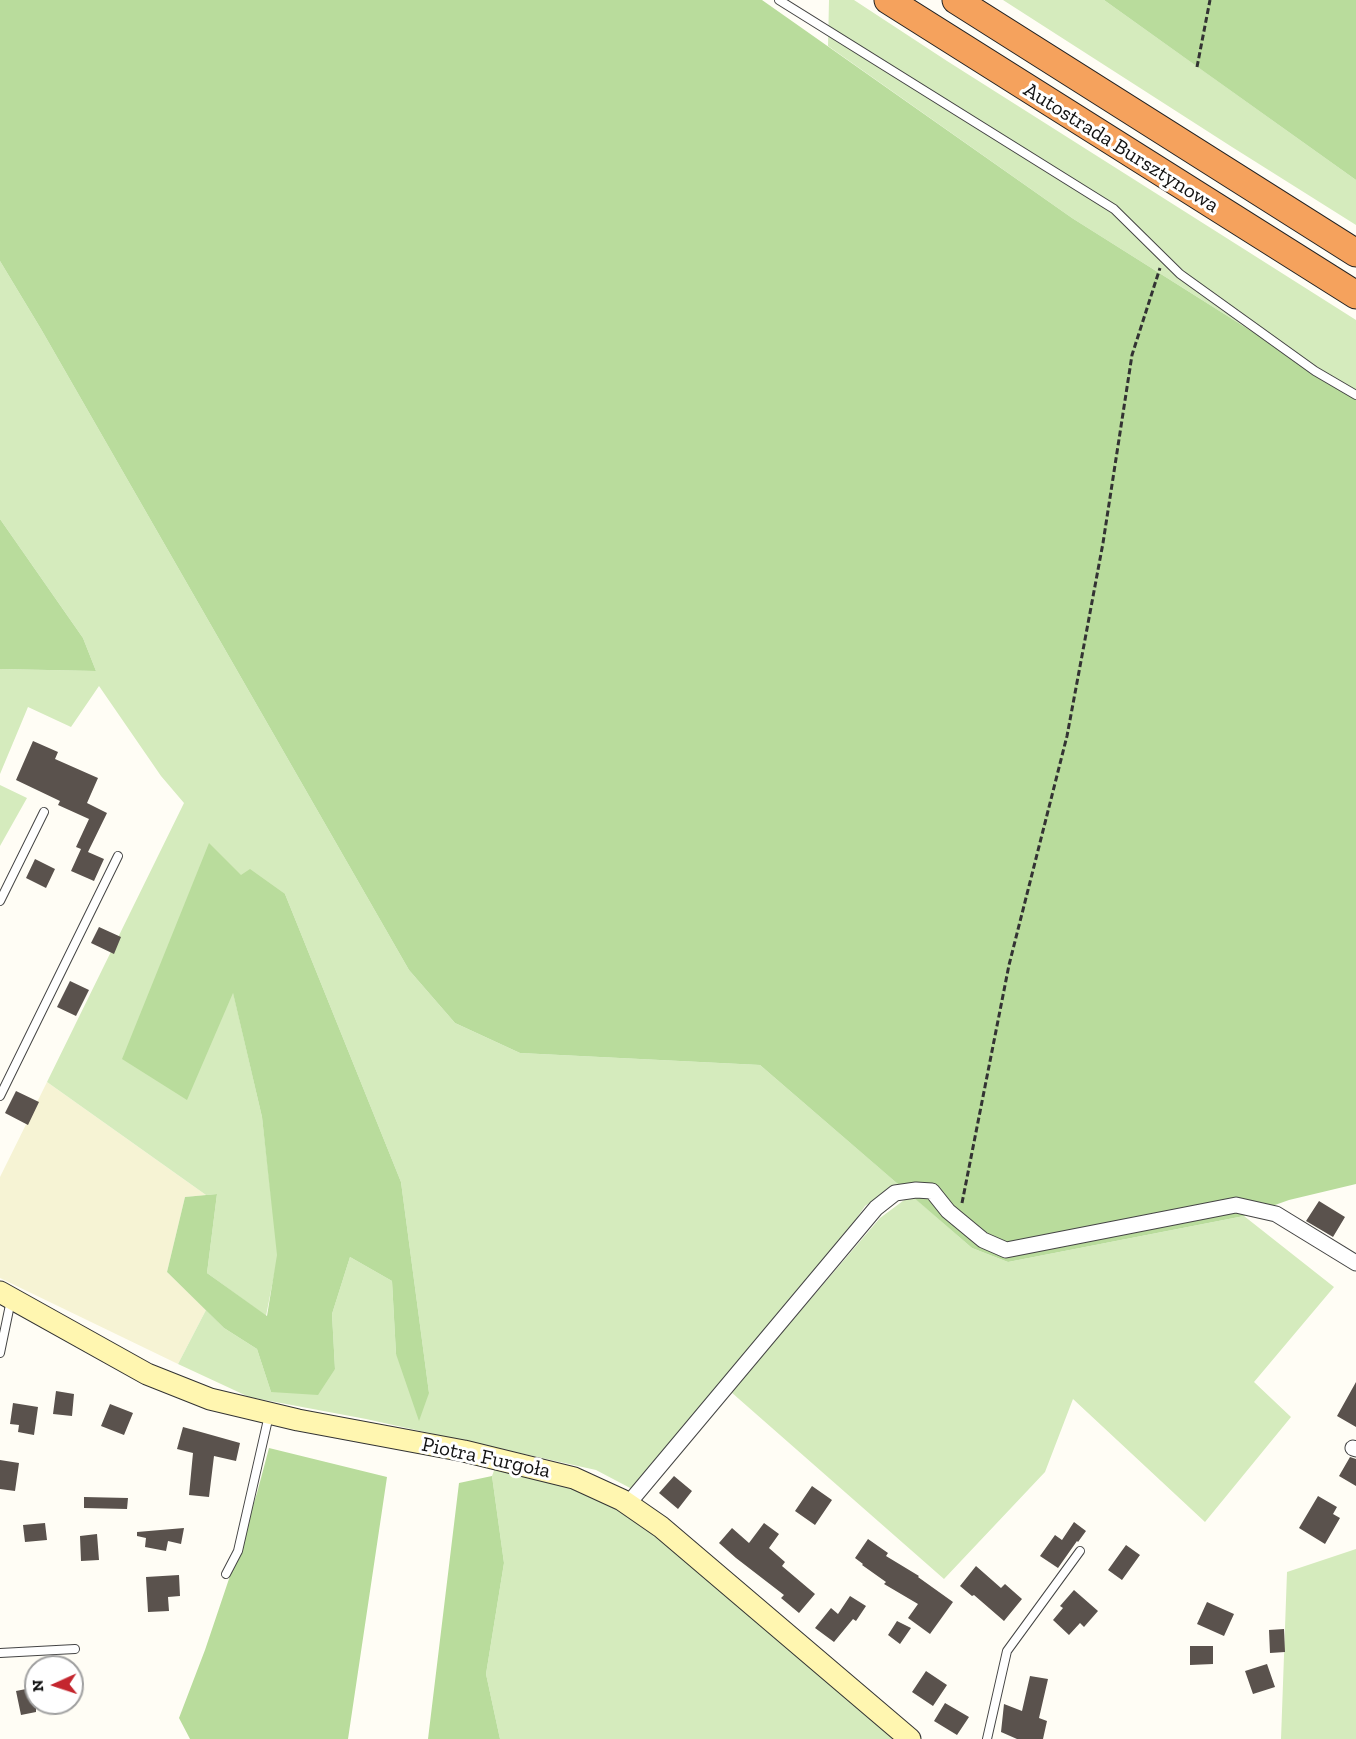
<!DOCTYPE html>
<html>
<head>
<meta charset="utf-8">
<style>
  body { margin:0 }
  #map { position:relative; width:1356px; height:1739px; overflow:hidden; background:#fffdf5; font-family:"Zilla Slab",serif }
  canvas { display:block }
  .north { position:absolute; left:24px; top:1655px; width:60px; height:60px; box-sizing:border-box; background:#fff; border:2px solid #a0a0a0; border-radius:50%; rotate:267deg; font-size:16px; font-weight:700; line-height:24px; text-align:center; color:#111 }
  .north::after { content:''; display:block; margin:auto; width:21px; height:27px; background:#c4262e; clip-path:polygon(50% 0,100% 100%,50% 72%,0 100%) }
</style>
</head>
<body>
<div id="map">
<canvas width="1356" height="1739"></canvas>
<div class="north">N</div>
</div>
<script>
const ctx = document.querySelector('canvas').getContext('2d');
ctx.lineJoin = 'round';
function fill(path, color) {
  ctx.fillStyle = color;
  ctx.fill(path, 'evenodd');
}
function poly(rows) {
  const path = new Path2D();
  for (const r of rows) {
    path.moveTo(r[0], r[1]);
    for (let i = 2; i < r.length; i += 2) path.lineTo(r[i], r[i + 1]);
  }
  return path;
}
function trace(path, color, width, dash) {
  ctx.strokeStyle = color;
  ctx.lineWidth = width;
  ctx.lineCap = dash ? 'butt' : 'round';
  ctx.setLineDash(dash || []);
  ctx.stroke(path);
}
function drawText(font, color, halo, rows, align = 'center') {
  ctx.font = font + ' "Zilla Slab",serif';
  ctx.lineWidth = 6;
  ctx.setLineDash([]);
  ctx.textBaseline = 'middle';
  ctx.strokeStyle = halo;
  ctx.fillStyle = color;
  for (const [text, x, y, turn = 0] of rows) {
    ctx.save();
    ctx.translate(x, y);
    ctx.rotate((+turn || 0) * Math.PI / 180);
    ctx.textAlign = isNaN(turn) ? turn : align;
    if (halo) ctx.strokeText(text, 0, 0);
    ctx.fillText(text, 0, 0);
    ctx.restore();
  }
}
fill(poly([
  [47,1082,206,1195,185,1197,167,1272,206,1310,178,1364,0,1278,0,1177]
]), '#f6f3d4');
fill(poly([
  [829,0,854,0,947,61,1356,320,1356,397,1072,218,828,46],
  [1003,0,1104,0,1356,180,1356,225,1232,147],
  [0,261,41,329,409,970,455,1023,520,1053,760,1065,898,1184,865,1206,848,1231,632,1489,596,1470,366,1419,249,1397,178,1364,206,1310,224,1328,257,1349,271,1392,335,1369,332,1314,350,1257,392,1281,396,1354,429,1393,401,1182,285,894,233,992,262,1117,278,1255,266,1316,207,1273,217,1194,206,1195,47,1082,184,803,161,776,99,686,71,727,28,707,0,774,0,669,96,671,83,638,0,519],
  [0,785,27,798,0,846],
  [911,1195,972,1248,1008,1262,1244,1216,1334,1287,1254,1382,1291,1417,1205,1522,1073,1399,1045,1472,944,1579,731,1392,880,1218],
  [496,1465,569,1482,626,1514,769,1625,894,1739,500,1739,486,1674,504,1563,492,1476],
  [1356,1549,1356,1739,1281,1739,1287,1572]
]), '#d5ebbd');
fill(poly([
  [0,0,762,0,1072,218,1356,397,1356,1184,1289,1200,1244,1216,1008,1262,972,1248,760,1065,520,1053,455,1023,409,970,41,329,0,261],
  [1104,0,1356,0,1356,180,1206,73],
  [0,519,83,638,96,671,0,669],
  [209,843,241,875,250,869,285,894,401,1182,429,1393,419,1421,396,1354,392,1281,350,1257,332,1314,335,1369,318,1395,271,1392,257,1349,224,1328,167,1272,185,1197,217,1194,207,1273,267,1316,277,1255,262,1117,233,993,187,1100,122,1059],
  [269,1448,387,1477,348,1739,190,1739,179,1718,205,1650,233,1567,257,1493],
  [492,1476,504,1563,486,1674,500,1739,428,1739,459,1483]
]), '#b9dc9c');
fill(poly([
  [33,741,58,752,55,759,98,778,87,803,107,813,88,852,104,859,94,881,71,871,81,849,76,847,89,819,58,805,60,801,16,780],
  [35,859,55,869,46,888,26,878],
  [99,927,121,937,114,954,91,943],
  [70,981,89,990,76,1016,57,1007],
  [16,1091,39,1102,28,1125,5,1113],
  [1319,1201,1345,1217,1333,1237,1306,1221],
  [1356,1382,1356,1427,1337,1416],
  [56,1391,74,1394,72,1416,53,1414],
  [13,1403,38,1407,34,1435,18,1432,19,1425,10,1424],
  [110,1404,133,1413,124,1435,101,1426],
  [183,1427,240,1443,236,1461,214,1456,209,1497,189,1495,193,1453,177,1449],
  [1350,1457,1356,1459,1356,1486,1339,1476],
  [0,1460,19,1463,15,1491,0,1489],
  [674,1476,692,1491,678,1509,659,1493],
  [812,1486,832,1500,815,1525,795,1511],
  [1318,1496,1337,1507,1333,1514,1340,1518,1325,1544,1299,1528],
  [84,1497,128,1498,127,1509,84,1508],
  [1074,1522,1086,1531,1078,1542,1077,1541,1058,1568,1040,1556,1055,1535,1062,1540],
  [45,1523,47,1540,25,1542,23,1525],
  [764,1523,779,1534,769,1548,785,1562,782,1566,815,1594,799,1613,781,1598,784,1595,736,1558,719,1543,732,1528,749,1543],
  [184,1528,181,1544,168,1541,166,1551,145,1547,146,1538,137,1536,137,1532],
  [97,1534,99,1560,81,1561,80,1536],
  [868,1539,888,1553,886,1556,919,1576,918,1577,953,1602,930,1634,908,1618,918,1604,884,1584,886,1582,862,1565,863,1564,855,1558],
  [1126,1545,1140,1555,1122,1580,1108,1570],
  [976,1566,1001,1588,1005,1584,1022,1599,1004,1621,974,1595,972,1596,960,1586],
  [179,1575,180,1596,168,1597,169,1611,148,1612,146,1577],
  [1074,1590,1098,1611,1084,1627,1080,1623,1069,1635,1053,1620,1063,1608,1060,1606],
  [850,1596,866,1606,856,1621,853,1619,834,1642,815,1628,831,1608,838,1614],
  [1207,1602,1234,1614,1224,1636,1197,1624],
  [897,1621,911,1628,900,1644,888,1635],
  [1284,1629,1285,1652,1270,1653,1269,1630],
  [1190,1646,1213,1646,1213,1664,1190,1665],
  [1267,1664,1275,1687,1253,1694,1245,1671],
  [926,1671,947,1685,933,1706,912,1692],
  [1030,1676,1048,1679,1039,1718,1047,1721,1043,1739,1017,1739,1001,1732,1004,1704,1022,1711],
  [36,1687,36,1712,21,1715,16,1691],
  [945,1703,969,1717,957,1735,934,1721]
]), '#5a524d');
const lane = poly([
  [779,0,1114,209,1180,274,1315,371,1356,395],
  [0,901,44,812],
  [0,1096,118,856],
  [0,1353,11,1300],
  [226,1574,238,1551,269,1415],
  [0,1653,75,1649],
  [987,1739,1007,1651,1080,1551]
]);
const street = poly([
  [1353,1448,1356,1449],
  [628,1504,876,1208,895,1193,916,1190,932,1191,948,1211,983,1240,1006,1250,1236,1205,1276,1214,1356,1263]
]);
const secondary = poly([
  [0,1292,147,1374,210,1399,298,1420,464,1451,574,1478,622,1500,661,1527,910,1739]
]);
const highway = poly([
  [888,0,1356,295],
  [956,0,1356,253]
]);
trace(lane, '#444', 10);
trace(street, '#444', 17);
trace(secondary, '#333', 23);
trace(highway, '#222', 29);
trace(poly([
  [1197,67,1210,0],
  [962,1203,1009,965,1067,736,1103,543,1132,355,1160,268]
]), '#333', 3, [6, 3]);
trace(lane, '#fff', 8);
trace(street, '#fff', 15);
trace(secondary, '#fff6b0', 21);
trace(highway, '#f5a25d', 27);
drawText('21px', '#111', '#fff', [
  ["Autostrada Bursztynowa",1121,148,32],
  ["Piotra Furgoła",486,1458,12]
]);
</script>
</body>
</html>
